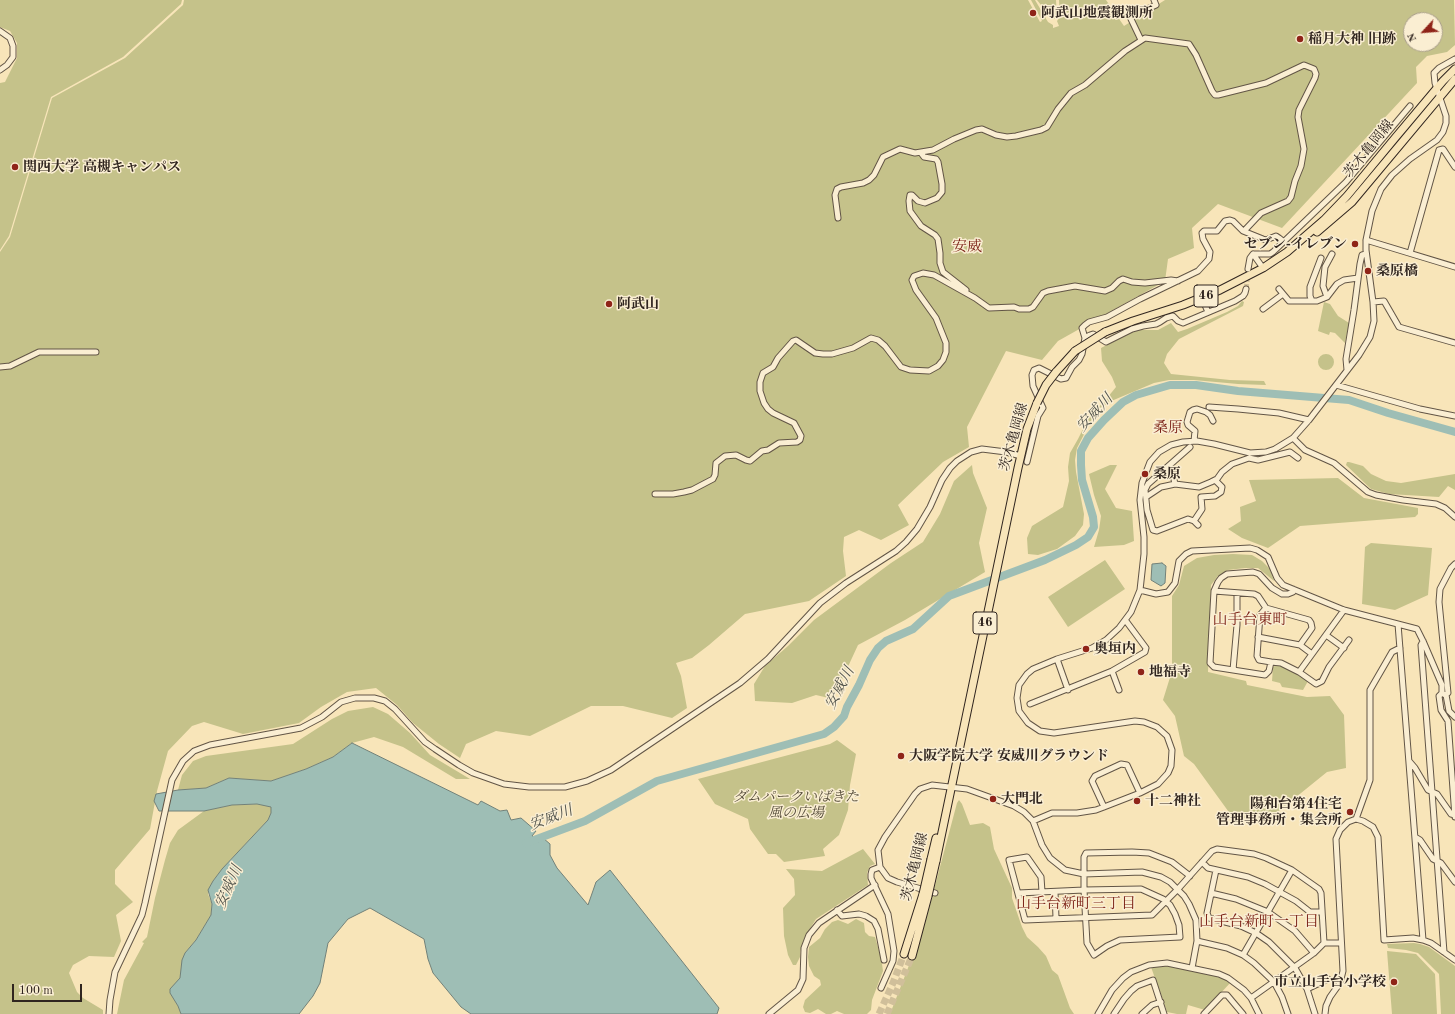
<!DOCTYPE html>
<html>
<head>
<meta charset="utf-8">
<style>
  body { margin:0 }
  #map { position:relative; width:1455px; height:1014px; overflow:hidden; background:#f8e5b9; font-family:"Old Standard TT",serif }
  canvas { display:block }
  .north { position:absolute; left:1403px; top:12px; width:40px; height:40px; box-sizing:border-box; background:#faeed2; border:1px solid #a99e8a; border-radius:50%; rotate:244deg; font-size:11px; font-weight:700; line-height:16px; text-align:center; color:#30251f }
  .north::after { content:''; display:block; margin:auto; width:14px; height:18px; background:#8f2418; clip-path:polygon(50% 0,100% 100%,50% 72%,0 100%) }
  .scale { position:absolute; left:12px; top:984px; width:70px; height:18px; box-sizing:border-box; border:2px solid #30251f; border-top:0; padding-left:5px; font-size:12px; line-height:14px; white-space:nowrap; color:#30251f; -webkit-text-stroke:3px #faeed2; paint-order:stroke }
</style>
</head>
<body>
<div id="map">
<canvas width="1455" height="1014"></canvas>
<div class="north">N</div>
<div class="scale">100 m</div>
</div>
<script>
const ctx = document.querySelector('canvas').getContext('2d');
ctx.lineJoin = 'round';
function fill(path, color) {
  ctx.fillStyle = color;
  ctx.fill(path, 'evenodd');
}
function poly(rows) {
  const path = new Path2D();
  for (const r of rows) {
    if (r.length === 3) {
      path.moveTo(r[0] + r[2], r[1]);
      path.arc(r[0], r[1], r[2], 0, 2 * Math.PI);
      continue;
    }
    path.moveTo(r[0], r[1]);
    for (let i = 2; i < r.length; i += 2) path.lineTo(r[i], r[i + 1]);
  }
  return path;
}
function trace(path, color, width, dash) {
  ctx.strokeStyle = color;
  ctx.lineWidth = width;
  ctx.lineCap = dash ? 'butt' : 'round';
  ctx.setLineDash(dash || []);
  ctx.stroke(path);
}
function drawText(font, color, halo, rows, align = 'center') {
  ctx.font = font + ' "Old Standard TT","Noto Serif JP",serif';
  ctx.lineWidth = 3;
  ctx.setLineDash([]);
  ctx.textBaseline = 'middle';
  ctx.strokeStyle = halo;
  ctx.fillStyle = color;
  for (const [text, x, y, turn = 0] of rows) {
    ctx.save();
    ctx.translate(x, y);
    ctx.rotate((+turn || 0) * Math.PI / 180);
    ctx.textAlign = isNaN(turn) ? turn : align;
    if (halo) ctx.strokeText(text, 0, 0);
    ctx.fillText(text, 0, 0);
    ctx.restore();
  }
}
fill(poly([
  [0,0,182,0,181,4,123,57,51,97,9,236,0,250,0,83,5,82,17,58,17,43,10,31,0,27],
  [184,0,1028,0,1040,22,1042,21,1031,0,1035,0,1048,22,1053,25,1053,28,1059,26,1057,21,1060,17,1059,0,1106,0,1124,26,1165,0,1454,0,1455,45,1447,52,1427,56,1416,67,1417,83,1282,228,1218,204,1192,228,1194,248,1168,259,1165,281,1058,341,1042,360,1006,351,967,427,969,447,943,462,898,505,909,525,881,540,859,530,844,537,843,551,846,576,809,601,745,614,709,645,692,658,676,663,681,676,687,708,672,718,623,706,591,706,530,736,496,731,466,744,460,758,439,744,413,723,397,705,376,688,347,692,321,707,299,723,243,734,204,722,192,726,168,751,157,791,150,829,115,870,115,884,133,902,116,915,121,941,114,957,89,956,73,965,69,973,77,992,83,998,103,1010,103,1014,0,1014,0,252,10,237,52,98,125,58,183,5],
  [1411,20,1435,20,1435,44,1411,44],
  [1037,0,1056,0,1057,18,1055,19,1049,15],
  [1242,301,1244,302,1243,306,1179,339,1167,354,1164,363,1171,374,1230,380,1264,381,1266,385,1238,384,1194,380,1169,380,1154,383,1109,402,1095,413,1077,448,1075,460,1076,472,1084,514,1083,525,1075,536,1057,549,1038,555,1028,554,1027,538,1032,526,1063,507,1069,481,1068,467,1070,453,1078,439,1090,415,1103,403,1116,387,1112,377,1102,361,1101,348,1136,330,1158,330,1171,323,1178,332,1187,329,1227,312,1238,306],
  [1324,302,1330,304,1338,316,1349,323,1345,343,1335,333,1330,332,1329,335,1318,331],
  [1326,362,8],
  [1347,462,1349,462,1363,466,1371,474,1386,481,1401,483,1455,474,1455,490,1448,486,1439,497,1389,494,1371,489,1346,465],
  [972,465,973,473,987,508,979,543,985,572,905,620,858,645,833,699,816,695,792,703,755,701,754,684,765,666,788,646,814,620,891,563,923,542,940,514,954,481],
  [1110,465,1117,465,1105,489,1116,508,1132,511,1134,541,1124,545,1094,547,1099,530,1101,516,1094,495,1089,474],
  [1338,478,1364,498,1418,508,1418,514,1415,517,1300,526,1268,548,1242,538,1228,529,1241,521,1240,507,1256,501,1249,480],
  [1371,543,1432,548,1428,595,1395,610,1362,604,1365,547],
  [1233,554,1252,555,1262,561,1270,569,1274,581,1258,568,1245,568,1228,570,1218,576,1211,585,1208,672,1246,681,1247,685,1307,697,1330,696,1344,715,1346,768,1327,772,1264,823,1231,815,1194,764,1184,756,1175,716,1163,700,1172,671,1172,596,1179,585,1184,566,1197,558,1214,555],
  [1105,560,1125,589,1068,627,1048,597],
  [1277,665,1292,670,1308,681,1303,690,1282,687,1280,683,1272,681,1273,667],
  [373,707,388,714,410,733,430,755,470,779,456,779,403,747,374,737,352,743,333,757,306,769,271,781,229,778,206,788,178,790,182,775,193,761,206,756,293,744,332,719,348,711],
  [837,740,856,754,850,785,848,810,839,835,823,849,825,856,784,862,776,854,768,854,750,829,748,819,715,804,698,779,830,744],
  [959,800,962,804,970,825,983,823,990,827,994,849,1012,888,1012,898,1022,927,1027,937,1038,947,1046,956,1052,970,1058,975,1070,1008,1074,1014,890,1014,924,927,957,803],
  [257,804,271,806,271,813,268,820,222,869,213,881,208,894,212,904,211,915,196,940,185,953,180,979,171,993,178,1006,181,1014,117,1014,124,980,144,943,142,942,147,937,155,898,165,860,170,843,178,830,204,811,232,805],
  [863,849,875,864,870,866,867,873,868,885,816,919,805,937,800,952,800,957,796,965,793,965,788,955,784,936,783,908,795,895,794,879,786,869,822,871],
  [856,919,864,923,865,932,869,936,875,937,881,957,883,971,872,1000,871,1010,867,1014,844,1014,837,1011,831,1014,826,1014,818,1009,810,1013,805,1012,803,1007,805,1000,821,985,820,980,814,976,809,966,808,957,809,947,820,938,825,929,832,922,838,920,848,924],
  [1414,943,1420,944,1429,947,1455,966,1455,1014,1441,1014,1439,974,1418,953,1406,950,1388,948,1387,944],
  [1387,951,1416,954,1435,974,1437,1014,1392,1014],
  [1168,965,1221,977,1231,982,1205,1010,1188,1005,1186,1014,1177,1014,1167,1012,1151,967]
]), '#c5c28a');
const water = poly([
  [1162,563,1166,566,1165,583,1161,586,1151,580,1152,564,1162,563],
  [352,743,478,805,481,801,500,811,507,810,511,820,521,818,536,831,532,836,538,842,543,838,550,844,550,855,557,868,588,905,596,882,610,870,719,1008,717,1014,471,1014,461,1007,433,973,428,959,424,939,370,908,348,919,328,943,320,983,313,996,299,1014,181,1014,178,1006,170,993,170,989,180,978,182,960,185,953,196,940,211,915,212,904,208,890,213,881,222,869,268,820,271,813,271,807,257,804,232,805,204,811,159,811,154,801,156,794,178,790,206,788,229,778,271,781,306,769,333,757,352,743]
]);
fill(water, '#9ebeb5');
trace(water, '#728179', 1);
trace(poly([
  [526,843,585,821,657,781,824,734,834,727,844,716,847,707,859,685,870,660,878,648,886,641,913,629,949,596,1045,560,1076,545,1088,537,1094,527,1093,517,1082,480,1081,465,1081,451,1088,438,1104,420,1123,402,1136,395,1170,385,1196,385,1238,391,1349,400,1388,413,1455,432]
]), '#9ebeb5', 8);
trace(poly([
  [1246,289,1248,274]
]), '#d0bf9a', 5, [5, 2.5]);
trace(poly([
  [879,1014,893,983,904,954],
  [887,1014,912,956]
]), '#d0bf9a', 7, [7, 3.5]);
const minor = poly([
  [0,31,10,38,13,46,13,57,7,65,0,70],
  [1141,40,1130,17,1156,5,1154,0],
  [921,153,924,157,936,159,938,162,942,184,942,192,937,198,925,203,918,201,912,195,910,195,909,201,910,211,921,226,935,235,938,239,940,253,940,263,943,272,966,290],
  [838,218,835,195,837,189,841,187,863,183,869,180,874,175,883,157,900,149,915,153,933,150,954,139,976,130,982,129,996,135,1007,137,1016,136,1041,130,1047,127,1058,109,1071,93,1085,85,1125,51,1145,38,1189,44,1196,55,1212,91,1215,95,1218,95,1266,83,1304,65,1314,69,1316,74,1315,78,1299,110,1298,117,1304,149,1301,166,1295,181,1291,197,1288,201,1261,213,1244,231],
  [1366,240,1455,267],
  [1410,253,1439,150,1443,149,1455,167],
  [1253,254,1263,268],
  [1248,269,1250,258,1253,254,1270,254,1273,252,1346,182,1410,106],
  [1279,289,1289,301,1317,301,1327,297,1337,284,1344,280,1358,278],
  [1327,297,1323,286,1325,267,1332,254],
  [1202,298,1208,312],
  [1312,301,1310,296,1310,287,1321,258],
  [1373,302,1384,301,1399,327,1455,343],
  [1263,309,1283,294],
  [1085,338,1090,335,1093,334,1106,342,1132,329,1143,326,1156,324,1160,322,1166,318,1173,316,1178,321,1183,323,1235,301,1243,296,1245,293,1246,289],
  [0,367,10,366,39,352,96,352],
  [1347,370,1346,359,1354,310,1360,264,1362,255,1366,254],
  [1336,385,1420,409,1455,416],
  [1209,407,1238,409,1279,413,1309,420],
  [1293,438,1305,450,1334,463,1368,492,1376,495,1403,500,1436,504,1445,508,1455,517],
  [1194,441,1195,431,1188,425,1187,422,1190,412,1193,410,1197,409,1206,412,1210,415,1213,421],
  [1027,462,1038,416,1043,408,1033,386,1032,375,1034,370,1039,368,1061,379,1066,378,1072,367,1079,360,1082,354,1085,338,1082,328,1085,325,1089,322,1107,317,1140,299,1198,271,1209,259,1210,252,1203,239,1202,233,1204,231,1217,231,1225,221,1230,220,1233,221,1243,231,1263,239,1266,240,1276,236,1279,238,1284,242],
  [1167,467,1173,475,1175,484],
  [1142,490,1145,490,1148,484,1190,447],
  [1145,490,1147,510,1153,530,1157,531,1188,519,1194,521,1198,525],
  [655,494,673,494,684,492,692,490,713,479,715,475,716,463,725,456,736,455,746,460,750,461,762,451,768,450,779,443,797,442,800,440,801,436,794,423,773,413,768,409,764,403,760,391,760,382,763,373,773,367,778,358,793,341,796,340,815,353,823,354,832,354,853,348,871,338,878,340,885,346,901,367,910,370,929,371,938,366,943,360,946,352,946,343,936,318,916,290,912,280,914,276,923,273,934,275,975,298,989,308,1014,307,1019,309,1029,309,1033,307,1043,293,1048,291,1075,286,1105,291,1112,288,1119,281,1123,279,1132,282,1145,283,1171,280,1178,281],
  [1146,497,1161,487,1166,486,1175,484,1199,487,1211,482,1217,479,1222,472,1232,464,1249,458,1258,460,1290,452,1298,458],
  [1194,521,1202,509,1201,497,1215,496,1221,492,1222,487,1215,480],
  [1293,589,1293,592,1288,594,1282,594,1272,588,1259,574,1253,572,1227,574,1221,578,1218,582,1214,591,1210,663,1214,667,1265,675,1269,671,1271,662,1281,663,1299,672,1316,684,1322,681,1329,667,1349,640],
  [1140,590,1156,594,1168,592,1175,583,1179,561,1186,554,1192,551,1250,548,1257,550,1268,557,1277,578,1283,585,1344,610,1417,629,1423,641,1442,685,1442,693,1439,696,1441,710,1448,721,1455,817],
  [1214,591,1254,594,1258,596,1266,608],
  [1398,624,1423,940],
  [1326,635,1344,648],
  [1258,637,1300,645],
  [1423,641,1421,645,1444,952],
  [1057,659,1068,690],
  [1271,662,1259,660,1257,656,1260,615,1266,608,1309,620,1311,623,1312,628,1300,645,1312,654],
  [1233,670,1237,625,1237,593],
  [1112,671,1119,690],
  [1299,672,1344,610],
  [1442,693,1445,695,1448,693,1439,602,1440,589,1451,568,1455,564],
  [1446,695,1449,711,1455,717],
  [1030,704,1112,671,1145,652,1146,648,1126,621],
  [1409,761,1415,768,1428,790,1437,794,1451,814,1455,815],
  [1104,807,1092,781,1095,776,1121,764,1127,765,1140,793],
  [1356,819,1370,780,1370,690,1392,652,1400,648],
  [1033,821,1052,813,1077,813,1096,810,1104,807,1140,793,1158,784,1168,773,1171,766,1172,750,1167,736,1157,727,1144,722,1135,721,1054,733,1040,731,1028,723,1019,711,1017,698,1019,685,1027,674,1033,669,1057,659,1092,648,1106,640,1119,628,1131,612,1140,590,1144,554,1144,537,1140,500,1142,483,1150,462,1159,452,1171,445,1183,442,1197,441,1214,444,1250,453,1266,452,1275,449,1293,438,1309,420,1359,355,1370,337,1374,321,1373,302,1366,250,1366,240,1372,211,1381,189,1392,175,1410,159,1437,140,1443,132,1446,123,1446,116,1435,83,1434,73,1439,68,1455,59],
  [1415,837,1420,840,1433,859,1441,863,1455,882],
  [1202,862,1208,868,1248,877,1265,884,1296,901,1310,912,1322,912],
  [880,867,872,870,871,874,871,878,888,914,894,951,893,961,881,988],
  [1216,870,1207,913,1209,918,1241,926,1256,933,1269,942,1295,968,1307,989,1315,1014],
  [1042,892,1041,877,1027,857,1009,860,1025,920,1152,915,1178,889,1212,851,1217,849,1254,854,1266,858,1292,870,1319,889,1321,893,1324,943,1314,953,1251,998],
  [1055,892,1056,918],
  [935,893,897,882,888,878,880,867,878,850,885,837,915,794,920,789,932,785,967,789,1014,806,1024,812,1033,821,1042,845,1050,858,1065,870,1084,874,1142,872,1161,877,1170,882,1184,896,1189,904,1196,920,1197,941,1192,968],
  [1018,893,1084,890,1141,889,1163,899,1170,905,1175,914,1179,925,1180,937,1120,940,1107,946,1094,955,1087,943,1084,890,1084,857,1086,853,1132,852,1149,853,1172,862,1190,876],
  [1211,893,1236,899,1268,912,1295,931,1314,953],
  [837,910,842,916,859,914,866,916,874,921,878,929,884,960],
  [1197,941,1227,948,1243,955,1254,963,1274,982,1282,997,1288,1014],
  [1324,943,1341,943],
  [1243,955,1292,870],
  [1307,989,1328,979],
  [109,1014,110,1000,115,972,142,915,145,903,172,780,183,761,194,751,210,745,301,728,322,717,341,702,355,698,374,698,385,701,395,709,425,742,435,749,459,765,473,773,504,784,529,787,565,787,587,781,611,770,740,683,768,659,820,603,846,583,896,551,906,542,917,529,930,507,942,480,950,468,957,461,971,452,982,449,1006,452,1021,456],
  [769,1014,798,990,803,979,804,948,809,935,819,923,875,885],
  [1098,1014,1112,990,1123,978,1131,972,1149,965,1167,963,1219,974,1228,978,1244,990,1251,998,1259,1014],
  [1114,1014,1124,999,1131,991,1137,986,1153,980,1164,1014],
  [1142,1014,1152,1005,1161,1002],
  [1204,1014,1222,995,1227,995,1243,1014],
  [1325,1014,1326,1006,1330,997,1340,983,1343,971,1336,839,1340,830,1348,822,1356,819,1363,821,1373,827,1378,837,1384,940,1413,938,1423,940,1431,943,1455,960]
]);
const major = poly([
  [1317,232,1352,202,1455,79],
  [1105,332,1133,321,1183,305,1220,290,1263,268,1287,252,1324,220,1347,196,1395,138,1443,81,1455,69],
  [1056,372,1075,351],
  [931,859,936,838],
  [936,861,1018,468,1027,429,1037,403],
  [904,954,923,894],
  [912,956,928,896]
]);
trace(minor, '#625546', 7);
trace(major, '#30251f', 9);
trace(minor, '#faeed2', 5);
trace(major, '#f8e5b9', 7);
const majorBridge = poly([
  [1075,351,1105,332],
  [1037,403,1046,385,1056,372],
  [923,894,931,859],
  [928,896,936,861]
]);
trace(majorBridge, '#30251f', 9, []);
trace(majorBridge, '#f8e5b9', 7);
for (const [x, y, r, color] of [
  [1033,13,4,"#8f2418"],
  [1300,39,4,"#8f2418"],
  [15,167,4,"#8f2418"],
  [1355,244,4,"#8f2418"],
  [1368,271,4,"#8f2418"],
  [609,304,4,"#8f2418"],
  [1145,474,4,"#8f2418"],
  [1086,649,4,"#8f2418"],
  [1141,672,4,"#8f2418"],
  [901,756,4,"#8f2418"],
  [993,799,4,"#8f2418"],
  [1137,801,4,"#8f2418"],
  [1350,812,4,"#8f2418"],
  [1394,982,4,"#8f2418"]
]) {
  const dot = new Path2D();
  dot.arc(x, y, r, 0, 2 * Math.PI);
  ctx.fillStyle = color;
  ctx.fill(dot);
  trace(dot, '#faeed2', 1.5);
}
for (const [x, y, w] of [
  [1206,296,24],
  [985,623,24]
]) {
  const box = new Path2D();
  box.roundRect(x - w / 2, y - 11, w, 22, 3);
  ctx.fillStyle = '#faeed2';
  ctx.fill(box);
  trace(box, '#30251f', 1);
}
drawText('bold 13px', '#30251f', null, [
  ["46",1206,296],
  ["46",985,623]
]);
drawText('bold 14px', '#30251f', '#faeed2', [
  ["阿武山地震観測所",1041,13],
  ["稲月大神 旧跡",1308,39],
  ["関西大学 高槻キャンパス",23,167],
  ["セブン-イレブン",1347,244,"right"],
  ["桑原橋",1376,271],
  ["阿武山",617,304],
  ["桑原",1153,474],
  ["奥垣内",1094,649],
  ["地福寺",1149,672],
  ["大阪学院大学 安威川グラウンド",909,756],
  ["大門北",1001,799],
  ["十二神社",1145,801],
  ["陽和台第4住宅",1342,804,"right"],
  ["管理事務所・集会所",1342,820,"right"],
  ["市立山手台小学校",1386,982,"right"]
], 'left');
drawText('14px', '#30251f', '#faeed2', [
  ["茨木亀岡線",1369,149,-51],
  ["茨木亀岡線",1014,437,-74],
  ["茨木亀岡線",915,867,-76]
]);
drawText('italic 14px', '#554c3a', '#faeed2', [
  ["ダムパークいばきた",796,797],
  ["風の広場",796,813]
]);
drawText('15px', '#7a1f14', '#faeed2', [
  ["安威",967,247],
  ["桑原",1168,428],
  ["山手台東町",1250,620],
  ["山手台新町三丁目",1076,904],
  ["山手台新町一丁目",1259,922]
]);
drawText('italic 15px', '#51534c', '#faeed2', [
  ["安威川",1095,413,-47],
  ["安威川",840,688,-62],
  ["安威川",551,818,-21],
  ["安威川",229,887,-66]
]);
</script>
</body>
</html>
